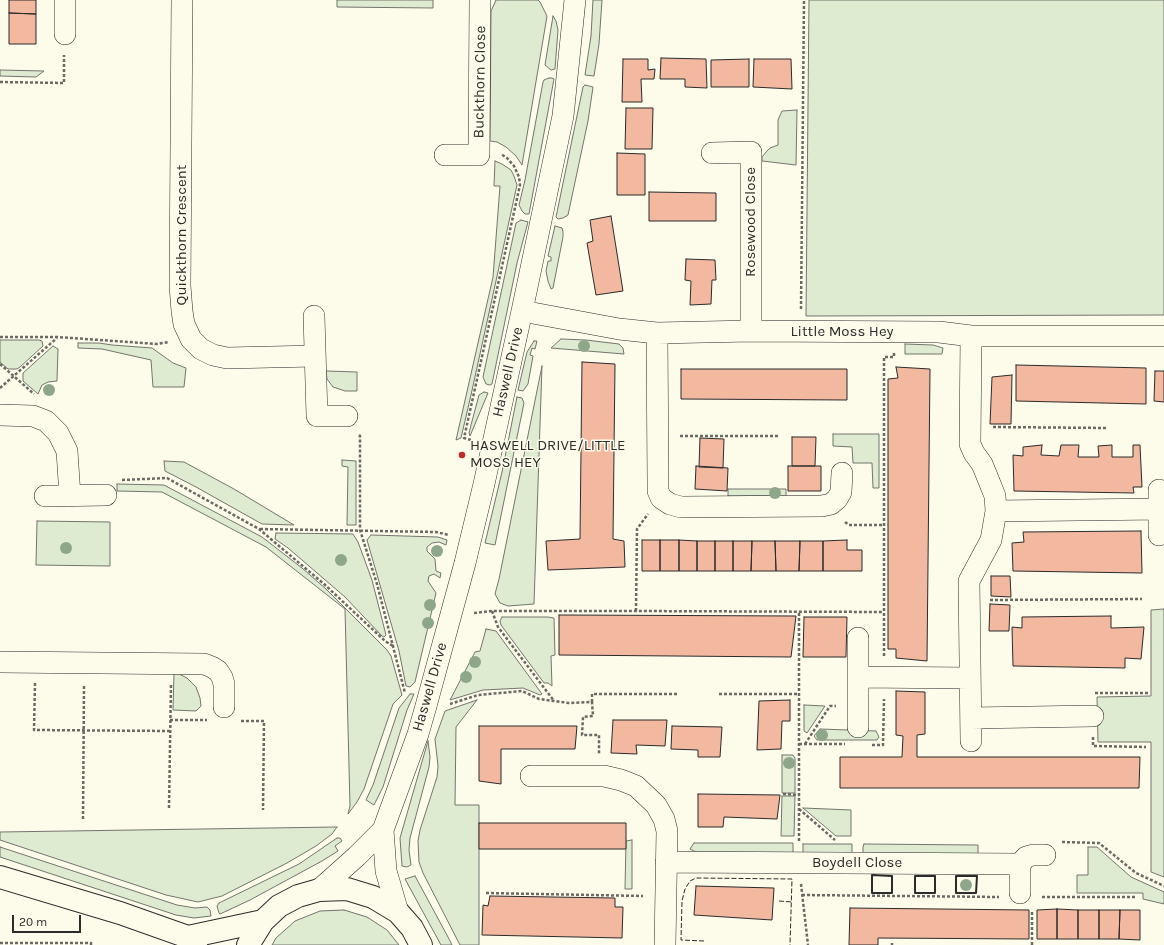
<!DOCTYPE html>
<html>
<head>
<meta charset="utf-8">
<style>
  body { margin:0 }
  #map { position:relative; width:1164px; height:945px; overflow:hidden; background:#fdfbea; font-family:Karla,sans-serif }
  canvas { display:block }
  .scale { position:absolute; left:12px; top:915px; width:69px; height:18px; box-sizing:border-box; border:2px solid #2b2b2b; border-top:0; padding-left:5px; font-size:12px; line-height:14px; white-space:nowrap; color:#2b2b2b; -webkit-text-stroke:3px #fdfbea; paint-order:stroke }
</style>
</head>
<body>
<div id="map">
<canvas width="1164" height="945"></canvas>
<div class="scale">20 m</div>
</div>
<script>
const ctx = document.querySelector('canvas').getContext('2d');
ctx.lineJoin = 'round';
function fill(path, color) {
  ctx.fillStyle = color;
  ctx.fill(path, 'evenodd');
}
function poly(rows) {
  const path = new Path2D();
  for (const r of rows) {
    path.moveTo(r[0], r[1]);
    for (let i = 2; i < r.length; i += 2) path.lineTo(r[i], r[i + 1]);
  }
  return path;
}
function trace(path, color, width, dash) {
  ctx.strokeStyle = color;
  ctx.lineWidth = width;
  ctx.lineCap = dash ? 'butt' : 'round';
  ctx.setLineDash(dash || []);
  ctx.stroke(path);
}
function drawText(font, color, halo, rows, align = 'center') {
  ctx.font = font + ' Karla,sans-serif';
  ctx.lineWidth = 3;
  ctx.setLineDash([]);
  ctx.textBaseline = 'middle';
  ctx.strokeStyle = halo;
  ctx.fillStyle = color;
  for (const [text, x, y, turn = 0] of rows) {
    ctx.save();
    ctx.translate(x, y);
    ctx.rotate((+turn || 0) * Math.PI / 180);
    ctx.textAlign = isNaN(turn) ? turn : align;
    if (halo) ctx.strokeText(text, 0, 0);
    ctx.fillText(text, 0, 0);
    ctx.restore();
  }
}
const green = poly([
  [337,0,433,0,433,8,337,7,337,0],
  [496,0,538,0,540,2,547,16,522,165,516,156,506,147,497,142,490,141,491,11,496,0],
  [593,0,602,0,599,44,594,76,585,75,591,36,593,0],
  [809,0,1164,0,1164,315,806,316,809,0],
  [553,16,556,21,558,30,555,69,551,70,545,65,553,16],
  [0,70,44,71,36,77,0,76,0,70],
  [549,78,552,78,554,79,529,214,525,214,522,211,519,205,525,180,543,82,544,80,549,78],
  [585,85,593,87,588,121,568,215,563,218,558,219,556,217,583,87,585,85],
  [797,110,796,165,762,161,762,157,767,151,770,148,778,145,778,120,782,111,797,110],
  [495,161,502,164,511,170,514,176,517,185,471,395,461,438,456,440,493,277,500,186,494,186,495,161],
  [521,220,528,222,517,263,492,384,490,385,486,384,483,377,516,223,521,220],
  [555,226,562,228,563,232,563,237,553,288,551,289,548,281,546,271,548,261,551,261,551,257,548,256,555,226],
  [561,339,586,340,619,344,623,348,624,354,551,348,561,339],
  [0,340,39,340,42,341,43,346,20,367,17,369,8,369,0,362,0,340],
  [534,341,537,341,535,349,532,348,530,355,533,356,528,384,523,391,518,390,527,352,534,341],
  [78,343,99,343,112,345,152,348,173,363,186,368,184,387,153,387,151,360,102,349,78,348,78,343],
  [905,344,933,345,943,348,942,354,905,354,905,344],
  [53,346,58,349,57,381,48,382,42,385,38,394,23,381,23,373,53,346],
  [542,366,534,604,508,606,500,603,495,594,499,579,542,366],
  [326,371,357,372,357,391,345,391,333,387,327,379,326,371],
  [484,392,488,393,470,436,469,433,471,425,479,395,484,392],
  [517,397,522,398,524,403,495,545,485,543,502,472,517,397],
  [833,434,879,434,879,488,873,488,872,463,853,463,852,447,833,446,833,434],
  [342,460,356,461,356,525,347,525,348,467,342,466,342,460],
  [164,461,184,462,234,489,294,525,262,524,196,487,165,471,164,461],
  [117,484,164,485,262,537,302,568,326,589,387,650,391,656,402,695,393,704,364,789,357,802,348,814,350,806,345,609,266,547,162,492,117,491,117,484],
  [728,489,786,489,786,496,728,496,728,489],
  [37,521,110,522,110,566,36,565,37,521],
  [276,533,353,534,358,542,372,580,386,635,384,637,382,636,345,597,288,548,275,539,276,533],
  [371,535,438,537,447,540,446,545,439,542,432,543,427,547,427,551,435,559,436,571,441,573,440,578,434,574,429,576,428,581,436,593,415,682,410,687,406,686,399,651,367,540,371,535],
  [1164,609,1164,877,1151,872,1151,742,1098,742,1097,697,1151,696,1151,610,1164,609],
  [502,617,548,617,554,618,555,655,551,656,552,686,548,683,544,683,501,625,500,621,502,617],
  [486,629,496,631,542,694,540,695,523,688,483,690,450,700,475,652,480,651,486,629],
  [174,673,179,674,187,678,196,687,200,698,201,706,196,711,173,710,174,673],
  [410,694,414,694,407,710,383,787,374,805,366,800,373,785,399,708,410,694],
  [477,700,456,727,455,805,479,805,479,945,460,945,423,873,419,862,418,841,420,830,437,777,438,766,435,739,445,711,477,700],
  [804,705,825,706,807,733,804,731,804,705],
  [820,729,876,731,879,737,877,740,817,740,814,736,820,729],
  [428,741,430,757,429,767,410,838,409,850,411,865,407,867,402,866,400,838,428,741],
  [782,755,793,755,795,758,795,793,782,793,782,755],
  [782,796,795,796,794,836,781,836,782,796],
  [803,808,851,810,851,836,836,836,803,808],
  [337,827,332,834,316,846,287,863,222,896,198,902,166,895,0,840,0,832,337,827],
  [337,838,340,838,342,841,335,846,338,851,322,861,250,900,220,914,219,913,217,906,219,903,299,864,337,838],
  [632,840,632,889,625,889,626,841,632,840],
  [694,843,793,843,793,853,696,852,690,849,694,843],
  [803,844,852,844,852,853,803,853,803,844],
  [864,844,978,845,978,853,977,854,863,853,863,847,864,844],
  [0,847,177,905,195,908,207,907,210,910,211,916,194,918,176,915,0,857,0,847],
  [1088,847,1097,847,1131,877,1164,892,1164,904,1143,899,1143,893,1077,893,1077,875,1088,875,1088,847],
  [415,876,448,937,452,945,441,945,405,879,415,876],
  [344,910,367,917,387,930,399,945,272,945,276,938,295,921,320,911,344,910]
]);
fill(green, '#deebd1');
trace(green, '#74746e', 1);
const building = poly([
  [9,0,36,0,36,14,9,13,9,0],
  [9,13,36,14,36,44,9,44,9,13],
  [661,58,706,59,707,88,685,87,685,79,660,79,661,58],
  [623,59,648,59,648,70,655,69,654,79,641,79,642,102,622,102,623,59],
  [749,59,749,87,711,87,711,60,749,59],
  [754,59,791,59,792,89,753,87,754,59],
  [626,108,653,108,652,149,625,149,626,108],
  [617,153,645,154,645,195,617,195,617,153],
  [649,192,716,193,716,221,649,221,649,192],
  [611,216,623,291,596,295,587,243,593,241,590,220,611,216],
  [686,259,715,260,716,280,712,280,711,304,690,305,691,281,685,280,686,259],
  [582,362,615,364,613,539,624,541,625,567,548,570,546,541,580,539,582,362],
  [1016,365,1146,368,1146,404,1016,401,1016,365],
  [896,367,930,369,927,661,896,658,896,649,888,649,888,379,898,378,896,367],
  [681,369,847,369,847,400,681,399,681,369],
  [1155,371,1164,371,1164,402,1154,401,1155,371],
  [1012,375,1011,424,990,424,992,377,1012,375],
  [792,437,816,437,815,466,792,466,792,437],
  [700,438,724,439,723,468,699,467,700,438],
  [1042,445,1041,455,1059,456,1061,445,1079,445,1078,457,1099,457,1098,446,1112,445,1112,457,1133,457,1133,445,1140,445,1142,487,1133,487,1134,493,1014,491,1013,455,1023,456,1023,447,1042,445],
  [696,466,728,468,727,491,695,489,696,466],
  [788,466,821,466,821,491,788,491,788,466],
  [1141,531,1142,573,1013,571,1012,543,1024,542,1023,532,1141,531],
  [642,540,660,540,660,571,642,571,642,540],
  [660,540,679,540,679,571,660,571,660,540],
  [679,540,697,541,697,571,679,571,679,540],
  [847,540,847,550,862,550,862,571,823,571,823,541,847,540],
  [697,541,715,541,715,571,697,571,697,541],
  [715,541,733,541,733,571,715,571,715,541],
  [733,541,752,541,751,571,733,571,733,541],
  [752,541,775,541,776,571,751,571,752,541],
  [775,541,800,541,799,571,776,571,775,541],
  [800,541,823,541,823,571,799,571,800,541],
  [991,576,1010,576,1011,597,991,596,991,576],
  [990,604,1010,605,1009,631,989,631,990,604],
  [559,615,796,616,791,657,559,655,559,615],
  [1111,616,1111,628,1144,627,1141,659,1125,658,1125,668,1013,666,1012,627,1022,628,1022,617,1111,616],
  [804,617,847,617,846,657,803,657,804,617],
  [896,691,925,692,925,734,917,735,917,757,1140,757,1139,788,840,788,840,757,902,757,903,736,896,735,896,691],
  [790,700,790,721,782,721,781,749,757,750,759,701,790,700],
  [613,720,667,720,665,746,636,745,637,754,611,753,613,720],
  [479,726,577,726,575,749,501,749,501,784,479,781,479,726],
  [672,726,722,727,720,757,698,757,698,750,671,749,672,726],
  [698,794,780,795,777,819,724,817,723,827,698,827,698,794],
  [479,823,626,823,626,849,479,849,479,823],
  [696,886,774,888,772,920,694,915,696,886],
  [490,896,615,898,615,907,623,907,622,938,482,935,483,905,488,906,490,896],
  [850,908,1029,910,1029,939,878,938,878,945,849,945,850,908],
  [1057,909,1057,939,1037,939,1037,910,1057,909],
  [1057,909,1078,910,1078,939,1057,939,1057,909],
  [1078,910,1099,910,1099,939,1078,939,1078,910],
  [1099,910,1120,910,1119,939,1099,939,1099,910],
  [1120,910,1140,910,1140,940,1119,939,1120,910]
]);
fill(building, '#f2b8a0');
trace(building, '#2b2b2b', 1);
const street = poly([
  [182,0,180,286,182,311,184,324,191,339,201,349,213,355,227,358,315,356],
  [65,34,65,0],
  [712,153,751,152,751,331],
  [445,155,479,155,480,0],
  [522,311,619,329,657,333,751,331,939,332,971,336,1164,336],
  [314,316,317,416,347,416],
  [657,333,658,484,658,491,661,498,670,504,681,507,822,506,831,504,837,499,841,492,842,473],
  [971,336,970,444,974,453,982,464,989,481,995,496,996,511,991,540,969,581,971,741],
  [0,415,33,416,46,421,58,433,67,451,70,496],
  [1159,490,1159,535],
  [45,496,106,495],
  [996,511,1160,509],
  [0,662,204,664,212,667,218,671,222,677,224,684,224,707],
  [858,677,970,678],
  [971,718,1093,716],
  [858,727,858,638],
  [531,776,604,776,621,780,636,786,656,805,664,819,667,831,665,945],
  [666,862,1020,864,1026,857,1033,855,1045,855],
  [1020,864,1020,893],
  [319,890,357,856,383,830],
  [398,912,386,871,383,830,418,734,426,706,465,563,484,484,522,311,563,116,575,0]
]);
const secondary = poly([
  [0,877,120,913,188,937,196,945],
  [188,937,263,921],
  [248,945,263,921,279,906,298,896,319,890,347,889,373,897,398,912,412,928,421,945]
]);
trace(street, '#2b2b2b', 22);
trace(secondary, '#2b2b2b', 24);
trace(poly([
  [0,82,64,83,64,55],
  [801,309,804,0],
  [0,337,57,337,157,344,169,342],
  [0,364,34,394],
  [0,388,57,338],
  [993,427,1108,428],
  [359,435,360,436,360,530,377,584,405,693],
  [680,436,778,436],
  [471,440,464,438,520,185,519,177,514,166,507,158,501,154],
  [122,480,167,478,259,529,324,584,385,641,393,646],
  [845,522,849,525,883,525],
  [260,529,436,532,449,535],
  [990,600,1142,599],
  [492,611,498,627,554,701],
  [636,611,637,529,648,514],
  [474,613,492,611,636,611,883,612],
  [884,656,884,357,894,357,894,353],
  [35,683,34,730,170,731],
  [1095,693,1148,693],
  [719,694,799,694],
  [592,702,592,694,678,694],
  [450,704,478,695,522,691,539,699,569,703,592,702,593,716,583,717,582,735,599,735,599,755],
  [170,720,207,720],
  [241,721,264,721,263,810],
  [1093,737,1093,746,1146,747],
  [799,744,845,744],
  [805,744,830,706,836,706],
  [872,745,883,745,884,699],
  [783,794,799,795],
  [169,808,171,685],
  [799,809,835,840],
  [83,819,84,685],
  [799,841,799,612],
  [1062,842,1099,843,1136,873,1164,886],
  [801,884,808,945],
  [486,893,643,896],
  [802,895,999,897],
  [1042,897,1137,897],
  [1032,912,1032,945],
  [0,943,91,943,91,945],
  [892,945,892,943]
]), '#6a6964', 2.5, [3, 2]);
trace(street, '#fdfbea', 21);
trace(secondary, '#fdfbea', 22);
trace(poly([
  [779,901,792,902],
  [704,941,681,940,682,901,685,889,690,881,696,878,792,879,790,945]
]), '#2b2b2b', 1, [5, 2]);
trace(poly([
  [872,875,892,876,892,893,872,893,872,875],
  [915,876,935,876,935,893,915,893,915,876],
  [956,876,977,876,976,893,956,893,956,876]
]), '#2b2b2b', 2);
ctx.fillStyle = '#8ea78a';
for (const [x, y] of [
  [584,346],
  [49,390],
  [775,493],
  [66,548],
  [437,551],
  [341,560],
  [430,605],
  [428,623],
  [475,662],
  [466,677],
  [822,735],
  [789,763],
  [966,885]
]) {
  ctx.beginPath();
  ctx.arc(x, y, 6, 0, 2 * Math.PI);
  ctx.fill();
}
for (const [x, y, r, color] of [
  [462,455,4,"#c62828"]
]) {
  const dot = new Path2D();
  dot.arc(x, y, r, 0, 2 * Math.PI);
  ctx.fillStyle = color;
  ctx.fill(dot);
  trace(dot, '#fdfbea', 1.5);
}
drawText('15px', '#2b2b2b', '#fdfbea', [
  ["Buckthorn Close",480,82,-89],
  ["Rosewood Close",751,222,-90],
  ["Quickthorn Crescent",182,235,-90],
  ["Little Moss Hey",842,332],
  ["Haswell Drive",508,372,-77],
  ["Haswell Drive",430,687,-74],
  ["Boydell Close",857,863]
]);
drawText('15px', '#2b2b2b', '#fdfbea', [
  ["HASWELL DRIVE/LITTLE",470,446],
  ["MOSS HEY",470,463]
], 'left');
</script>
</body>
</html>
